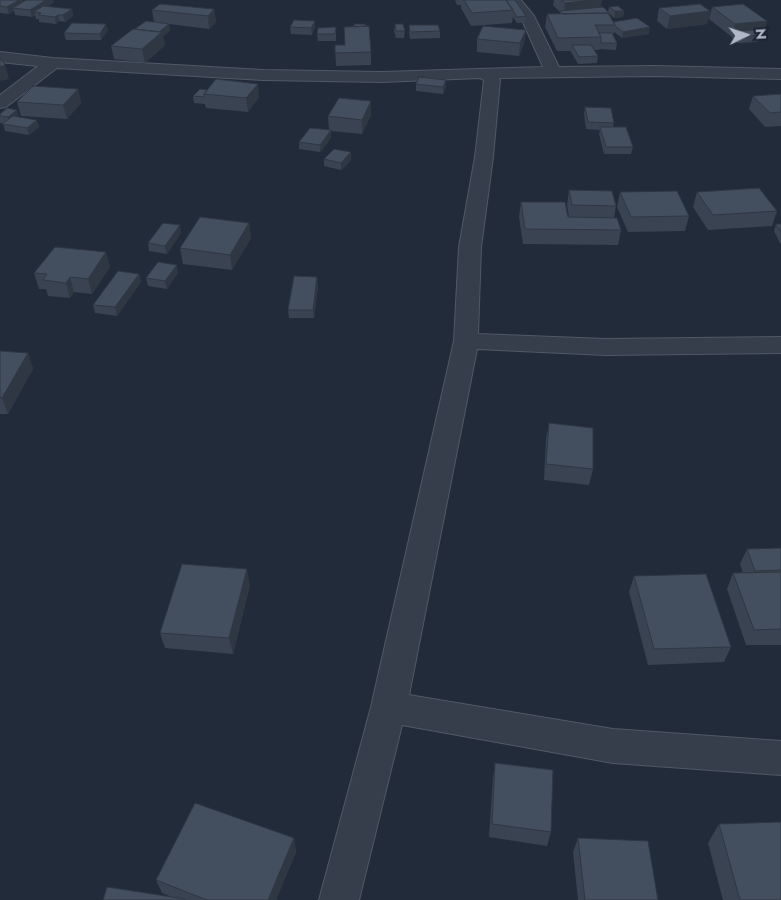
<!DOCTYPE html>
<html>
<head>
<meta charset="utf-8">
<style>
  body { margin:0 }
  #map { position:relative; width:781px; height:900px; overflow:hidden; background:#222b3a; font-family:Jost,sans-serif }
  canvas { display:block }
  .north { position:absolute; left:721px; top:10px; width:50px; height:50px; -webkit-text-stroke:4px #1b222f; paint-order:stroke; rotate:86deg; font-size:14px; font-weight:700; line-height:20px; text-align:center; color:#b1b8c7 }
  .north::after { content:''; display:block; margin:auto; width:18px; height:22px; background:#b1b8c7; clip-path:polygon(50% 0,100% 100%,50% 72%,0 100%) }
</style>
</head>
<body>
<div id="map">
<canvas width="781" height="900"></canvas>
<div class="north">N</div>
</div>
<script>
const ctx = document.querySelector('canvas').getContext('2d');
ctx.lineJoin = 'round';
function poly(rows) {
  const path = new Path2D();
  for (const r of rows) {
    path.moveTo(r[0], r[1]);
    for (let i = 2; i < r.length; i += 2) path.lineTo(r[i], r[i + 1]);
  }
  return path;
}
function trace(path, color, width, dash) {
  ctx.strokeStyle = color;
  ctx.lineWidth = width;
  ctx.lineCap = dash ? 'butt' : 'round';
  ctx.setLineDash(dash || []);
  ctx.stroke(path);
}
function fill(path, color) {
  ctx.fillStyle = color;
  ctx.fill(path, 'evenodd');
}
const street = poly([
  [506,0,521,0,534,16,559,67,655,66,781,69,781,79,655,76,499,78,500,80,493,157,481,247,478,334,605,339,781,337,781,353,605,355,477,349,409,695,613,729,781,741,781,775,613,763,402,725,359,900,319,900,371,707,454,341,459,247,475,157,484,80,480,78,382,82,263,80,57,68,6,107,0,108,0,95,38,66,0,62,0,52,53,58,263,70,382,72,543,67,522,20,506,0]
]);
trace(street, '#515866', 2);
fill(street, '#363d4b');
fill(poly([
  [0,0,23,0,23,2,54,2,47,7,72,9,73,16,65,22,59,21,56,24,39,22,39,19,36,19,35,15,32,17,15,15,14,11,9,14,0,13],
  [455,0,515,0,526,16,525,23,517,23,513,17,512,23,471,26,461,8,461,5,457,5],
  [554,0,602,0,600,8,608,12,609,7,624,11,623,17,614,18,609,13,613,22,649,34,622,38,614,32,613,35,617,43,616,50,599,49,599,50,594,50,598,56,597,63,578,64,571,52,572,51,557,51,545,27,547,14,560,14,560,12,553,5],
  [712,7,767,21,763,34,759,35,757,42,738,43,732,38,732,37,709,19],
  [659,8,710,11,707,24,667,29,657,21],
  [214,9,216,22,209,29,169,24,170,31,163,36,165,45,145,63,114,59,111,46,135,29,154,22,152,10],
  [315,21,315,27,312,35,291,34,290,27],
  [395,24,405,31,404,38,396,38,394,31],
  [409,25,440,31,440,38,410,39,409,32],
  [336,27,336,41,318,41,317,34],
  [108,30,101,40,66,40,64,33],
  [526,30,524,43,519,56,477,52,477,39],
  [335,45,345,45,371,52,371,65,336,66],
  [446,80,446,87,443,94,416,91,416,84],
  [78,89,81,103,67,119,21,116,17,102],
  [200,89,259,97,248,112,206,108,205,104,194,103,193,96],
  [781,94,781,126,765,127,749,109,753,96],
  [585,107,614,123,613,127,633,147,631,154,604,154,599,134,600,130,586,129,584,114],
  [0,114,19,117,39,127,29,135,5,131,3,123,0,123],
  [371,115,362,134,331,131,331,138,320,152,299,149,299,142,329,130,328,116],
  [324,159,351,160,341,170,324,166],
  [569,190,616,206,614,218,621,230,618,245,523,244,519,217,521,202,569,217,567,205],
  [620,192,689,216,685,231,628,232,617,207],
  [697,192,777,211,772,226,708,230,693,207],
  [249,223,251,238,232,270,183,264,180,248],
  [776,224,781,224,781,243,780,243,774,231],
  [181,233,167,254,149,251,148,243],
  [106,252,110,267,92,294,74,292,70,298,48,296,46,289,39,289,34,273],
  [178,273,167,289,148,286,146,278],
  [139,274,141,282,117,316,95,313,93,305],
  [318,285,314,318,289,318,288,310],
  [0,351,28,353,33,369,8,414,0,414],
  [549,423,593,469,589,485,544,480,546,439],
  [781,548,781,645,746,645,727,589,733,573,743,573,740,564,747,549],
  [634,576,731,647,724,662,648,665,629,592],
  [250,585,233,654,165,648,160,633],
  [495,763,551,832,547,846,489,837,493,777],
  [719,824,781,900,723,900,708,843],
  [294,838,296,852,276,900,103,900,172,897,162,893,156,880],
  [578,838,658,900,578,900,573,852]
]), '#3a4352');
fill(poly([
  [19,0,23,0,24,4,13,8,14,11,9,14,7,7],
  [46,0,53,0,54,2,38,13,34,12,35,15,32,17,30,10],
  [593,0,602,0,600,12,564,15,565,3],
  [72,9,73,16,65,22,63,15],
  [214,9,216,22,209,29,208,16],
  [615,11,624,11,623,17,614,18],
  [710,11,707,24,667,29,670,16],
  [58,15,59,21,56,24,55,17],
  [315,21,315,27,312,35,311,28],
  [767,21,763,34,740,36,734,31,732,37,735,24],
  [106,24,108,30,101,40,100,34],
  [169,24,170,31,163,36,165,45,145,63,142,49,153,37],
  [650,27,649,34,622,38,623,32],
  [526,30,524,43,519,56,520,43],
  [5,65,9,79,0,81,0,67],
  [446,80,446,87,443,94,443,87],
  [258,84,259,97,248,112,246,98],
  [78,89,81,103,67,119,63,105],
  [371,101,371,115,362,134,362,120],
  [17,110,19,117,10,124,8,117],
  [37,120,39,127,29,135,27,128],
  [331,130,331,138,320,152,320,145],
  [351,152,351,160,341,170,341,163],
  [249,223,251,238,232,270,230,255],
  [180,225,181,233,167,254,165,246],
  [106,252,110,267,92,294,88,279],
  [177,265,178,273,167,289,165,281],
  [139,274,141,282,117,316,115,307],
  [70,277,74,292,70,298,66,283],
  [317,277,318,285,314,318,313,310],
  [28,353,33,369,8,414,2,398],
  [247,569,250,585,233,654,229,638],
  [294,838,296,852,276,900,268,900]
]), '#2f3742');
const building = poly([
  [0,0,19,0,7,7,0,6,0,0],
  [26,0,46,0,30,10,13,8,26,0],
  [464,0,506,0,513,10,472,13,464,0],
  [506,0,515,0,526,16,517,17,506,0],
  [562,0,593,0,565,3,562,0],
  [160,4,214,9,208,16,152,10,160,4],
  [700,4,710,11,670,16,659,8,700,4],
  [743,4,767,21,735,24,712,7,743,4],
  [43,6,72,9,63,15,58,15,55,17,38,15,41,13,34,12,43,6],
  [618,6,624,11,615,11,609,7,618,6],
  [603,7,609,13,563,14,560,11,603,7],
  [608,13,615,25,595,25,601,37,558,38,547,14,608,13],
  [637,18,650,27,623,32,614,25,615,25,613,22,637,18],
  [294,20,315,21,311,28,290,27,294,20],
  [146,21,169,24,159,32,135,29,146,21],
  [72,23,106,24,100,34,64,33,72,23],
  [354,24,366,24,366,26,354,27,354,24],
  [395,24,403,24,405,31,396,31,395,24],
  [409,25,438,25,440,31,410,32,409,25],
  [369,26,371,52,335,53,335,45,345,45,344,27,369,26],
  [483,26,526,30,520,43,477,39,483,26],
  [336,27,335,34,317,34,318,28,336,27],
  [133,29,162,32,142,49,111,46,133,29],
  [753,30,759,35,740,37,734,31,753,30],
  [599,33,612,33,617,43,601,43,601,37,599,33],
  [572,45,591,45,598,56,579,57,572,45],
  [0,58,5,65,0,67,0,58],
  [419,77,446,80,443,87,416,84,419,77],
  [216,79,258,84,246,98,204,94,216,79],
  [33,86,78,89,63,105,17,102,33,86],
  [200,89,207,90,204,94,204,97,193,96,200,89],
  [781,94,781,112,770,113,753,96,781,94],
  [339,98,371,101,362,120,328,116,339,98],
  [585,107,611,108,614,123,588,122,585,107],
  [7,108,17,110,8,117,0,116,0,114,7,108],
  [13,116,37,120,27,128,2,124,13,116],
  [600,127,626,127,633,147,606,147,600,127],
  [310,128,331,130,320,145,299,142,310,128],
  [334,149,351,152,341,163,324,159,334,149],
  [759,188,777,211,713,215,697,192,759,188],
  [569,190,612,191,616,206,572,205,569,190],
  [677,191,689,216,631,217,620,192,677,191],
  [521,202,565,202,568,217,617,218,621,230,525,229,521,202],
  [200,217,249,223,230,255,180,248,200,217],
  [163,223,180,225,165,246,148,243,163,223],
  [776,224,781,224,781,232,776,224],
  [55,247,106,252,88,279,70,277,66,283,43,280,47,274,34,273,55,247],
  [158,262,177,265,165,281,146,278,158,262],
  [118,271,139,274,115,307,93,305,118,271],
  [294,276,317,277,313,310,288,310,294,276],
  [0,351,28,353,2,398,0,398,0,351],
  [549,423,593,428,593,469,546,464,549,423],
  [781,548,781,570,755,571,747,549,781,548],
  [182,564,247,569,229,638,160,633,182,564],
  [781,572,781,629,754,630,733,573,781,572],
  [706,574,731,647,654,649,634,576,706,574],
  [495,763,553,770,551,832,492,824,495,763],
  [195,803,294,838,268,900,207,900,156,880,195,803],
  [781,822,781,900,740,900,719,824,781,822],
  [578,838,648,841,658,900,585,900,578,838],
  [107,887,185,899,185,900,103,900,107,887]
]);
fill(building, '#434e5f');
trace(building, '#2f3742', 1);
</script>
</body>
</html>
